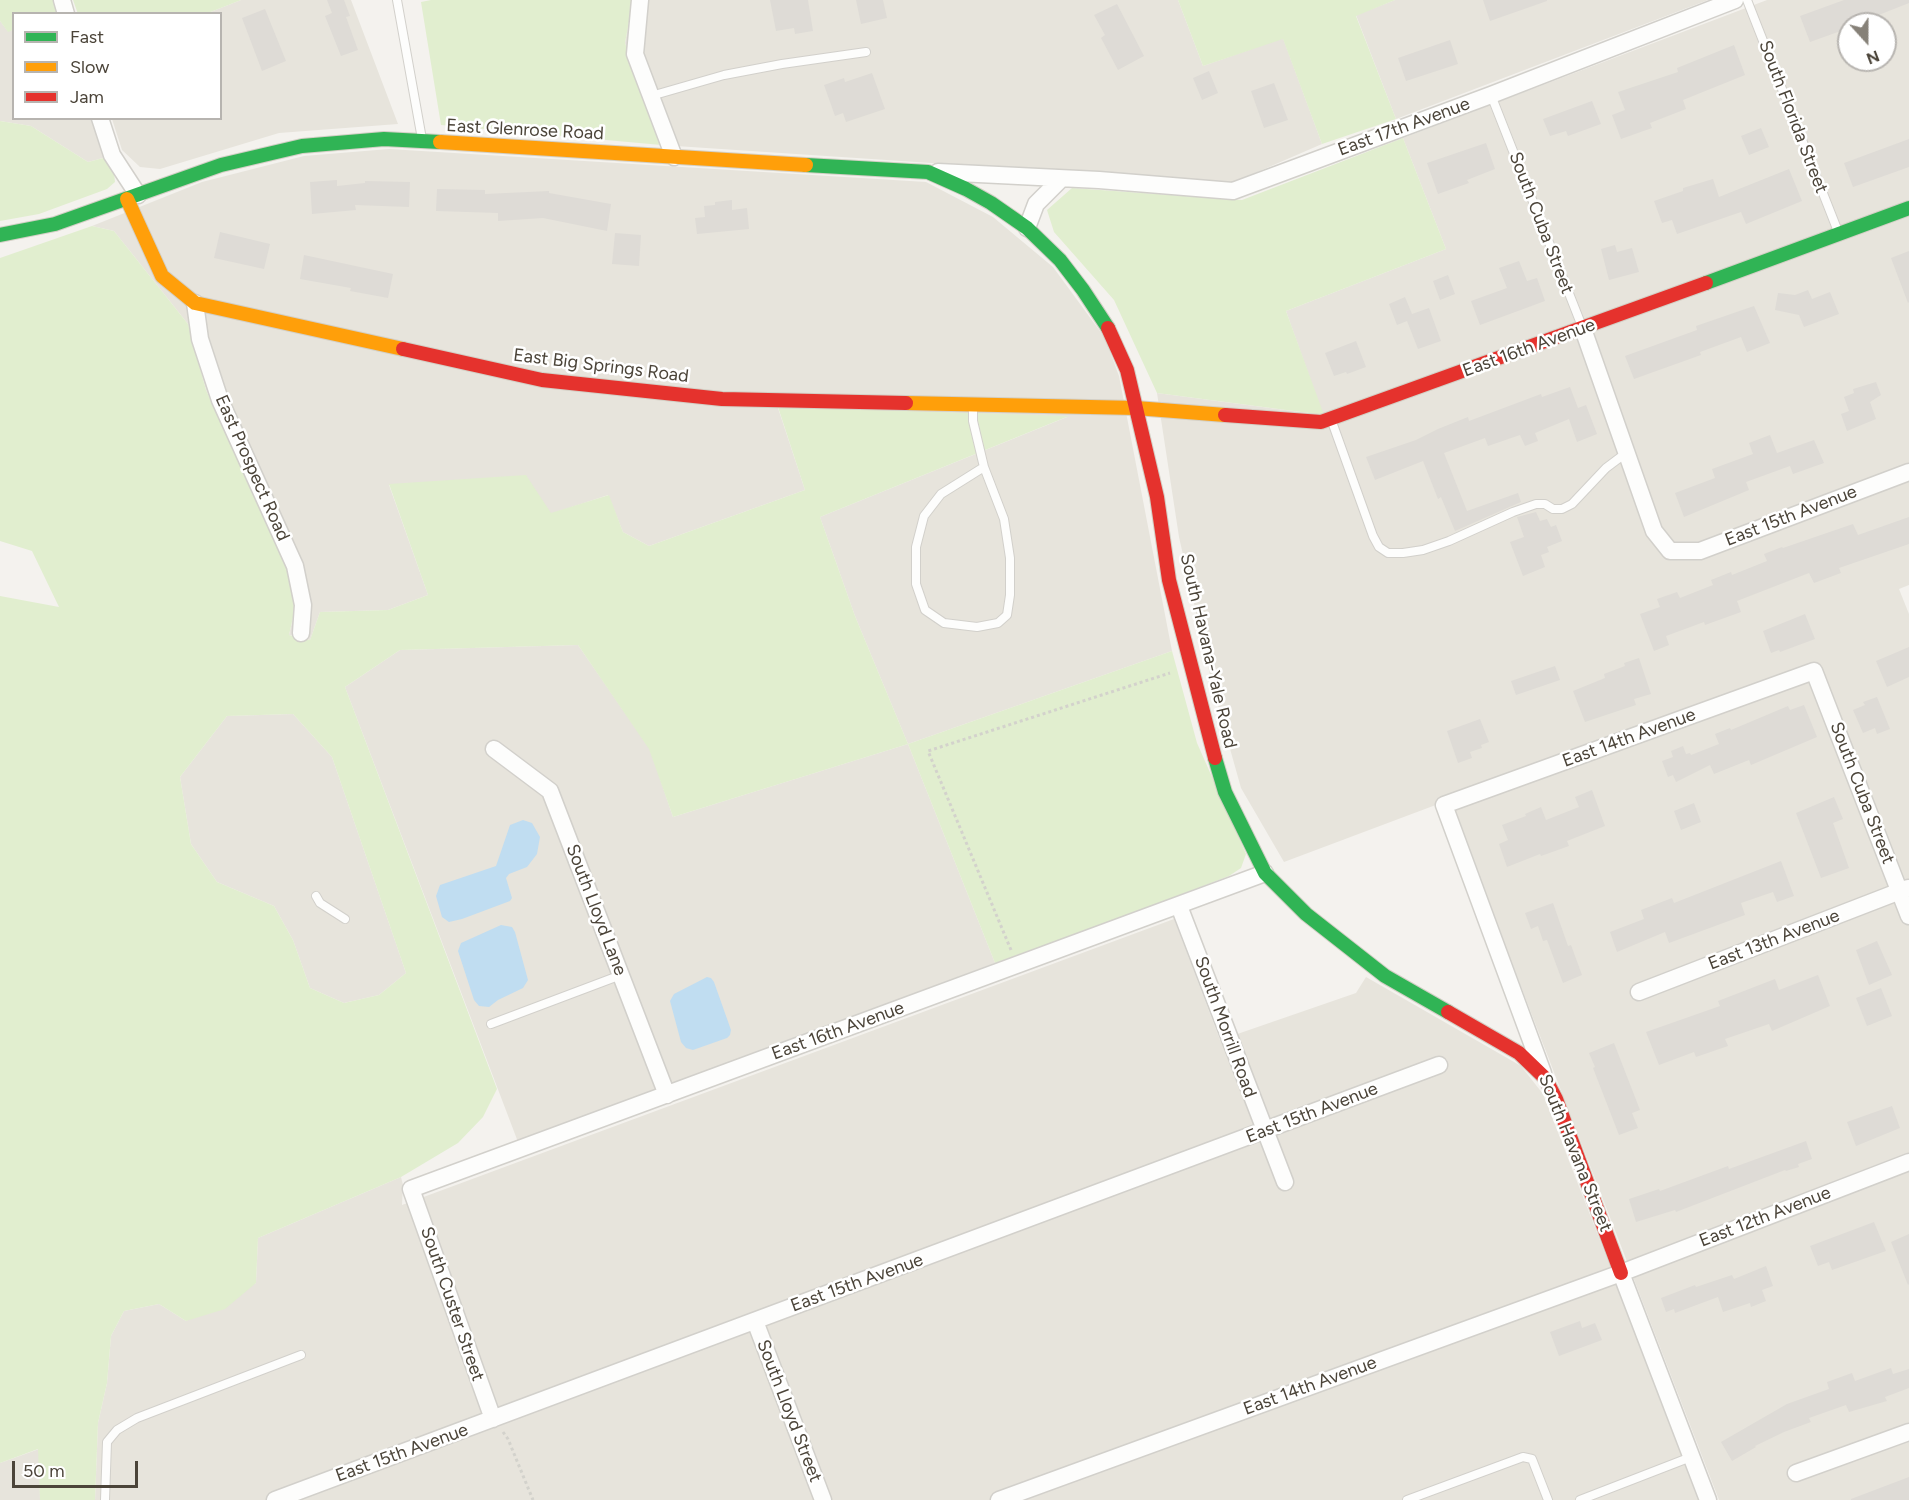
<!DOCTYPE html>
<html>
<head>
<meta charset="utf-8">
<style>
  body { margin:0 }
  #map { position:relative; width:1909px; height:1500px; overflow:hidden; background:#f4f2ee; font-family:Figtree,sans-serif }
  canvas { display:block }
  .legend { position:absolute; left:12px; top:12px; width:210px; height:108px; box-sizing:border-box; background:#fff; border:2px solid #b7b4b0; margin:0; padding:8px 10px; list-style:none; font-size:18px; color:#4b4439 }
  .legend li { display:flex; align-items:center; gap:12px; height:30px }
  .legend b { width:30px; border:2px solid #b7b4b0 }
  .north { position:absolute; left:1837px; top:12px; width:60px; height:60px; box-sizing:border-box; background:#fff; border:2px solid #b7b4b0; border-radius:50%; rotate:159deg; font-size:16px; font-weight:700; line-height:24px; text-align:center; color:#4b4439 }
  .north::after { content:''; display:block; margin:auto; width:21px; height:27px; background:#868178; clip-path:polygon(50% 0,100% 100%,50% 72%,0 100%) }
  .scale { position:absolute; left:12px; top:1461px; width:126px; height:27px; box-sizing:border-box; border:3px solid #4b4439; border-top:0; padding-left:8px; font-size:18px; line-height:21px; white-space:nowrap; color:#4b4439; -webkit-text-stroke:4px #fff; paint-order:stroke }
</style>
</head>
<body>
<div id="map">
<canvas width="1909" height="1500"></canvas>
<ul class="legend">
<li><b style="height:8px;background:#30b455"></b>Fast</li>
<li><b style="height:8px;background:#ff9f0a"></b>Slow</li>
<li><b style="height:8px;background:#e5322d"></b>Jam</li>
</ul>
<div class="north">N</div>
<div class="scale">50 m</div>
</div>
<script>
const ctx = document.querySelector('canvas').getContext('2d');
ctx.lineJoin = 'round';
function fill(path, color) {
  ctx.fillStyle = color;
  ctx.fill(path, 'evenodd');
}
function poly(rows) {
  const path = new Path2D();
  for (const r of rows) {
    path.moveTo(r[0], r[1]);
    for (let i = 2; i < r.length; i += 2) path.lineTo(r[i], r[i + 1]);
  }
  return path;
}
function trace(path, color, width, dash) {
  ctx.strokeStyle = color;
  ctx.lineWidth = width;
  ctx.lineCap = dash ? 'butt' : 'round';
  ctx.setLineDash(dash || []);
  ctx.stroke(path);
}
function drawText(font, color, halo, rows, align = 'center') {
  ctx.font = font + ' Figtree,sans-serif';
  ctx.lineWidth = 5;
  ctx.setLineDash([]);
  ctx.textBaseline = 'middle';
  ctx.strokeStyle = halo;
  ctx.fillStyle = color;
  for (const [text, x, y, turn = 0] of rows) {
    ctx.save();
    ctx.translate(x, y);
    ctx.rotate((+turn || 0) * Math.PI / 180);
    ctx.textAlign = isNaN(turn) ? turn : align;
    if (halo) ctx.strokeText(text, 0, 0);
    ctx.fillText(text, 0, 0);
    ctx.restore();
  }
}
fill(poly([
  [241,0,351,0,398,124,279,133,160,169,140,167,122,150,112,119,220,118,220,14,208,13],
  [633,0,1178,0,1203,66,1283,38,1322,144,1232,183,661,145,625,43],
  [1395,0,1708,0,1396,119,1356,15],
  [1767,0,1909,0,1909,585,1899,589,1909,614,1909,1500,1719,1500,1449,800,1284,862,1241,788,1213,688,1179,537,1157,393,1323,415,1286,311,1446,249,1403,138],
  [1849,24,1885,24,1885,60,1849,60],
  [0,21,8,31,13,30,14,118,94,119,107,157,88,162,31,126,0,121],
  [389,149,926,182,993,217,1053,267,1105,338,1119,376,1172,651,908,744,995,963,518,1142,345,687,400,650,578,645,650,749,673,817,908,744,855,616,820,517,1067,417,778,408,805,490,649,546,623,532,608,495,551,514,389,485,428,595,388,610,320,612,310,640,289,635,295,609,279,548,206,390,188,324,114,231,92,226,202,182,304,156],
  [293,714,332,757,406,973,379,995,344,1003,310,988,293,940,274,906,217,882,191,844,180,777,227,716],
  [1174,919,1220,1040,1356,993,1366,977,1521,1066,1543,1094,1701,1500,95,1500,98,1423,107,1383,111,1336,124,1311,159,1304,186,1321,256,1283,258,1238,401,1177,403,1185,402,1205],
  [39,1449,40,1500,0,1500,0,1463]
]), '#e7e4dc');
fill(poly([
  [0,0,55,0,60,13,14,14,13,30,8,32,0,21],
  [73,0,241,0,208,13,78,14],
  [431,0,633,0,625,43,661,145,441,125,421,2],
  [1178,0,1395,0,1356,16,1396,119,1322,144,1283,39,1203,66],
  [0,121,31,126,88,162,107,157,114,172,115,182,107,189,39,214,0,221],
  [1403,138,1446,249,1286,311,1324,415,1157,393,1114,300,1054,232,1047,210,1072,188,1242,200],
  [92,226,114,231,188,324,206,390,279,548,293,585,295,609,289,635,310,640,320,612,388,610,428,595,389,484,526,475,551,513,609,495,623,532,649,546,805,490,778,407,1069,416,820,517,855,616,908,744,1172,651,1197,743,1246,854,1241,868,1229,876,1123,917,995,963,908,744,673,817,649,749,578,645,400,650,345,687,497,1089,483,1117,458,1143,401,1177,258,1238,256,1283,225,1309,186,1321,159,1304,124,1311,111,1336,107,1383,98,1423,95,1500,40,1500,38,1449,0,1463,0,596,59,607,32,551,0,541,0,258],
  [293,714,332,757,406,973,379,995,344,1003,310,988,293,940,274,906,217,882,191,844,180,777,227,716]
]), '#e1eecf');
fill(poly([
  [523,820,532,823,540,837,537,854,527,867,509,874,506,878,512,898,510,901,462,919,449,922,442,917,436,896,440,885,496,866,510,825],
  [501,925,512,927,515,932,528,980,523,988,498,1000,489,1007,479,1006,474,1000,458,951,461,943],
  [707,977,711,978,714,982,731,1030,730,1035,727,1038,693,1050,686,1048,681,1042,670,1001,674,994]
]), '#c0ddf1');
fill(poly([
  [327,0,344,0,350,16,346,17,358,50,341,56,325,16,332,13],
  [770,0,808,0,813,31,795,34,794,28,776,31],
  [856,0,883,0,887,18,861,24],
  [1483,0,1547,0,1547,1,1490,21],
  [1844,0,1909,0,1909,3,1856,24,1849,24,1849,28,1810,42,1800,16],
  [1117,4,1144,56,1118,70,1101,38,1105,35,1094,15],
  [265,9,286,61,262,71,242,18],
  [1450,40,1458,64,1406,81,1398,58],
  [1734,45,1745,75,1683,100,1686,109,1650,123,1652,128,1621,139,1612,115,1625,110,1618,92,1678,72,1677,68],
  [1209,71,1218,93,1202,100,1193,78],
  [872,73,885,109,846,122,843,113,835,116,824,85,844,78,845,82],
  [1274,83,1288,120,1264,128,1251,91],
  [1592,101,1601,124,1568,136,1566,131,1550,136,1543,119],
  [1761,128,1769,147,1749,155,1741,136],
  [1909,139,1909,167,1853,187,1844,163],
  [1486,143,1495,169,1467,180,1469,183,1438,194,1427,163],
  [1789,169,1802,201,1746,224,1741,212,1677,234,1672,220,1662,223,1654,201,1683,191,1683,188,1713,179,1719,197],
  [337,180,337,186,365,183,365,181,410,182,409,207,355,205,356,210,312,214,310,182],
  [437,189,485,190,485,194,549,191,549,193,611,204,607,231,543,218,498,221,498,213,436,211],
  [732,200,732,210,747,208,749,229,697,234,695,218,705,217,704,206,715,205,715,202],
  [220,232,270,244,264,269,214,258],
  [615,233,641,235,639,266,612,264],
  [1615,245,1617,252,1632,248,1639,272,1609,280,1601,249],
  [1909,251,1909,302,1908,303,1891,258],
  [304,255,393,274,388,298,350,291,351,288,300,279],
  [1519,261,1527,281,1537,278,1545,301,1480,325,1471,301,1507,288,1499,268],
  [1448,275,1455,294,1440,300,1433,281],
  [1808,290,1812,299,1830,292,1839,314,1804,327,1799,315,1775,310,1778,293,1795,295],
  [1405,297,1412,314,1429,308,1441,341,1418,349,1407,321,1397,325,1389,304],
  [1754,306,1770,343,1747,352,1741,337,1700,352,1701,355,1634,379,1625,356,1697,330,1696,326],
  [1356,341,1366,367,1347,374,1346,372,1334,376,1325,353],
  [1876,382,1881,395,1870,402,1876,419,1847,431,1841,414,1849,411,1844,397,1854,393,1853,389],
  [1570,387,1578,408,1586,405,1597,434,1577,442,1569,419,1535,433,1538,441,1525,446,1520,435,1488,446,1485,438,1444,453,1467,511,1518,493,1521,502,1455,531,1441,497,1438,499,1423,461,1375,480,1366,457,1416,440,1438,429,1468,417,1469,421,1541,394,1542,397],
  [1770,435,1777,453,1814,440,1824,463,1793,474,1790,466,1746,482,1749,490,1684,517,1675,493,1715,478,1712,469,1753,454,1749,443],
  [1536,512,1540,521,1547,519,1551,527,1556,525,1562,541,1547,547,1549,552,1541,555,1545,567,1523,576,1510,542,1524,537,1517,517],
  [1909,517,1909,544,1839,568,1841,573,1814,583,1809,573,1737,601,1741,612,1705,625,1704,622,1666,636,1669,645,1654,651,1640,614,1660,607,1657,599,1677,592,1680,598,1713,585,1711,580,1731,572,1732,575,1767,561,1764,554,1782,547,1783,548,1853,524,1858,535],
  [1805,614,1815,639,1780,652,1779,650,1771,653,1763,631],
  [1909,647,1909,677,1887,687,1876,661],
  [1639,658,1651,694,1634,699,1636,705,1585,722,1573,691,1605,678,1604,674,1625,666,1624,663],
  [1555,666,1560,680,1516,695,1511,681],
  [1877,697,1890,729,1877,734,1875,728,1863,733,1853,710,1865,705,1863,702],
  [1804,705,1817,737,1751,765,1749,760,1714,774,1710,765,1676,782,1673,775,1668,777,1662,761,1673,757,1671,751,1683,746,1686,754,1690,753,1691,755,1719,744,1715,734,1730,728,1731,730,1788,706,1790,710],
  [1480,719,1489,742,1481,745,1482,748,1470,752,1472,758,1458,763,1447,731],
  [1592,790,1605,826,1567,841,1569,846,1541,856,1540,854,1507,867,1499,844,1508,840,1502,825,1526,816,1525,814,1541,807,1546,820,1579,807,1575,797],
  [1834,797,1843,819,1833,823,1849,868,1821,878,1796,813],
  [1694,803,1701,822,1681,830,1674,811],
  [1781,861,1794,896,1777,902,1773,892,1741,903,1745,915,1669,943,1665,932,1617,952,1610,932,1644,919,1641,910,1672,898,1674,903],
  [1553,903,1568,946,1571,945,1582,975,1563,983,1547,940,1543,941,1538,926,1531,929,1525,913],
  [1877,941,1892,975,1869,985,1856,950],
  [1818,975,1830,1006,1772,1031,1769,1024,1725,1039,1728,1046,1696,1057,1694,1052,1659,1065,1646,1032,1720,1006,1718,1001,1775,979,1779,990],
  [1881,988,1892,1016,1867,1026,1856,998],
  [1614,1043,1640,1110,1632,1113,1638,1128,1619,1135,1593,1068,1595,1067,1589,1053],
  [1892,1106,1900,1128,1856,1146,1847,1122],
  [1806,1141,1812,1159,1798,1164,1799,1167,1786,1171,1785,1170,1676,1212,1675,1210,1636,1222,1629,1199,1659,1189,1660,1191,1728,1166,1729,1169],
  [1874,1222,1886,1251,1832,1270,1829,1262,1818,1266,1810,1246],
  [1909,1234,1909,1284,1908,1285,1891,1242],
  [1766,1266,1773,1286,1762,1290,1766,1301,1751,1307,1750,1303,1723,1312,1718,1297,1675,1313,1674,1309,1666,1312,1661,1298,1695,1285,1696,1287,1732,1275,1734,1279],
  [1580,1321,1582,1328,1595,1323,1602,1340,1559,1356,1550,1332],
  [1891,1368,1893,1374,1909,1369,1909,1388,1885,1397,1887,1401,1849,1412,1846,1405,1809,1418,1811,1422,1784,1432,1755,1446,1756,1447,1732,1461,1721,1442,1787,1404,1829,1389,1827,1382,1852,1373,1855,1381],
  [1909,1477,1909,1500,1851,1500,1851,1499]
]), '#dedbd6');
const lane = poly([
  [397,0,422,139],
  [1747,0,1839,234],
  [1491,95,1583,329],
  [651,96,724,75,782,64,866,52],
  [973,405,973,421,984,467,941,494,924,516,916,547,916,584,925,610,944,623,977,627,998,623,1007,615,1010,595,1010,558,1004,519,984,467],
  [1331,419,1373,536,1379,547,1388,553,1403,553,1423,550,1449,541,1513,512,1536,504,1545,504,1553,509,1562,509,1572,504,1606,468,1626,453],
  [316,896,320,903,345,919],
  [491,1024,621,975],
  [105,1500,107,1442,117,1430,137,1418,301,1355],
  [1407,1500,1523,1457,1532,1459,1548,1500],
  [1580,1500,1691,1457]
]);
const street = poly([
  [62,0,66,14],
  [640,0,635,54,674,157],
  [100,118,112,155,138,195],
  [938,172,1099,180,1233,191,1491,95,1735,0],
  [1027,228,1036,204,1061,179],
  [195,303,200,339,220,400,295,566,303,605,301,633],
  [1583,329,1654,531,1670,551,1700,551,1909,472],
  [494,749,550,791,667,1095],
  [1179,906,1285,1182],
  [1639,992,1908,888],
  [1543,1073,1444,805,1814,671,1909,916],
  [1621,1273,1708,1500],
  [755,1321,823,1500],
  [493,1419,411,1189,1265,873],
  [1796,1473,1909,1432],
  [275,1500,1439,1065],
  [999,1500,1621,1273,1909,1162]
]);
const fast = poly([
  [806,165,928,172,966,189,991,203,1027,228,1060,260,1083,290,1108,328],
  [0,235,55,224,221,165,302,146,384,139,440,142],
  [1706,283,1909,208],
  [1215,758,1225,792,1265,873,1306,914,1385,976,1448,1012]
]);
const slow = poly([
  [440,142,806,165],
  [127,199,162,276,195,303,403,349],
  [906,403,1136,408,1225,415]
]);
const jam = poly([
  [1108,328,1127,370,1157,497,1169,580,1215,758],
  [403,349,542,380,722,399,906,403],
  [1225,415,1321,422,1706,283],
  [1448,1012,1519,1053,1545,1078,1556,1099,1621,1273]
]);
trace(lane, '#d2d0cb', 10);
trace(street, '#d2d0cb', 19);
trace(fast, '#d3cfc5', 16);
trace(slow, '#d3cfc5', 16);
trace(jam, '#d3cfc5', 16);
trace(poly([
  [1011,950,928,751,1170,673],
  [503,1432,508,1439,533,1500]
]), '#d3d2cc', 3, [3, 3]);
trace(lane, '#fdfdfc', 8);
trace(street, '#fdfdfc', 16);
trace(fast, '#30b455', 14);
trace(slow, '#ff9f0a', 14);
trace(jam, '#e5322d', 14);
drawText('18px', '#4b4439', '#fff', [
  ["South Florida Street",1793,117,69],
  ["East 17th Avenue",1404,127,-20],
  ["East Glenrose Road",525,130,3],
  ["South Cuba Street",1541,223,69],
  ["East 16th Avenue",1529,348,-20],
  ["East Big Springs Road",601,366,7],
  ["East Prospect Road",252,468,66],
  ["East 15th Avenue",1791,516,-21],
  ["South Havana-Yale Road",1208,651,77],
  ["East 14th Avenue",1629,738,-20],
  ["South Cuba Street",1862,793,69],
  ["South Lloyd Lane",596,910,69],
  ["East 13th Avenue",1774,940,-21],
  ["South Morrill Road",1225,1027,70],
  ["East 16th Avenue",838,1031,-20],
  ["East 15th Avenue",1312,1113,-21],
  ["South Havana Street",1575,1153,68],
  ["East 12th Avenue",1765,1217,-21],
  ["East 15th Avenue",857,1283,-20],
  ["South Custer Street",452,1304,71],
  ["East 14th Avenue",1310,1386,-20],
  ["South Lloyd Street",789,1411,69],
  ["East 15th Avenue",402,1453,-20]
]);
</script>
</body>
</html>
